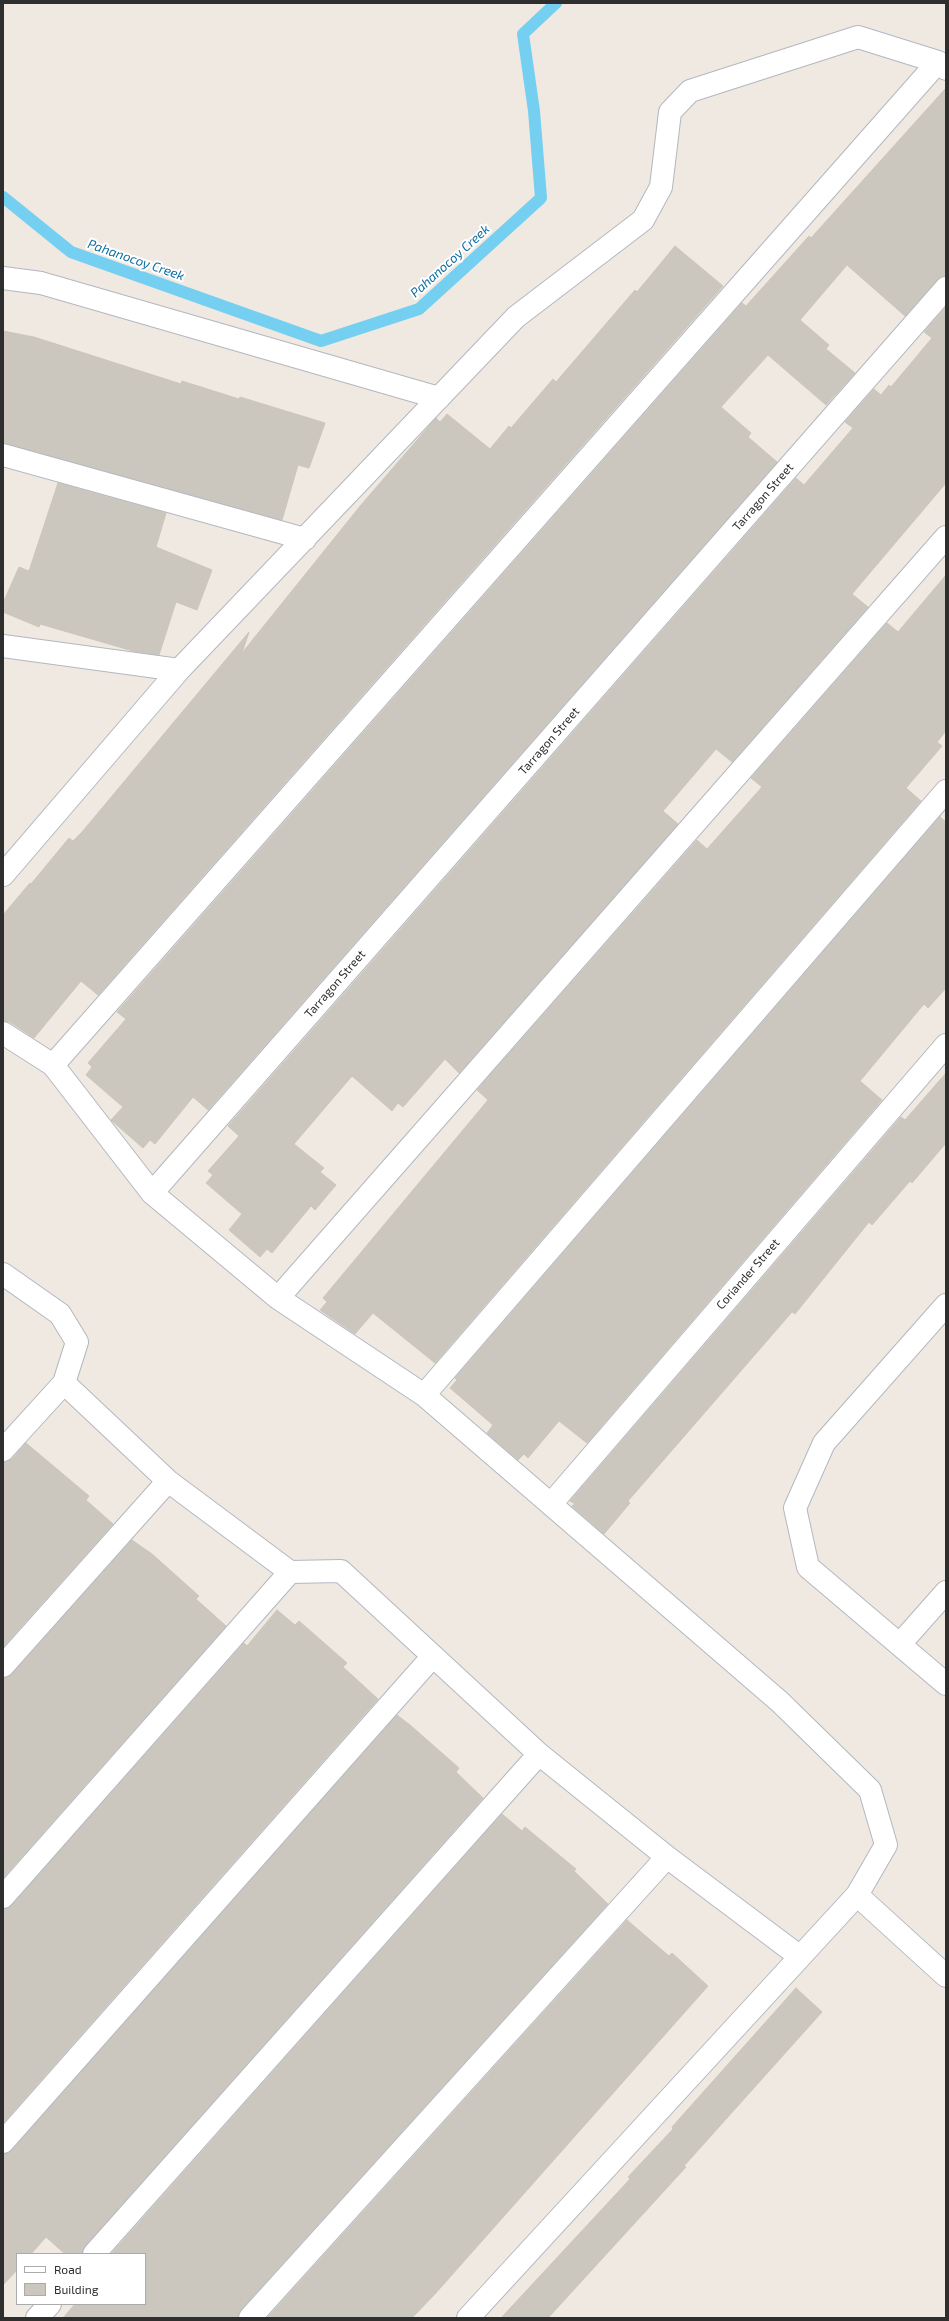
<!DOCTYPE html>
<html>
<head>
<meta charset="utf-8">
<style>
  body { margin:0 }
  #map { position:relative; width:949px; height:2321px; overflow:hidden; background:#efe9e1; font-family:"Exo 2",sans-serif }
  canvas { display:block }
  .frame { position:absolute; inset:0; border:4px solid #2e2e2e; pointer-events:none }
  .legend { position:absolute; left:16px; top:2253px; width:130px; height:52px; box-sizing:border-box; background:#fff; border:1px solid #ababab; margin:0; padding:5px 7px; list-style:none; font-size:12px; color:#2e2e2e }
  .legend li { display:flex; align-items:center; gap:8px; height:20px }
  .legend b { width:20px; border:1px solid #ababab }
</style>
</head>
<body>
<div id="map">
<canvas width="949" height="2321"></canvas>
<div class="frame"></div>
<ul class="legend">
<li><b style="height:5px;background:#fff"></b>Road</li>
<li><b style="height:11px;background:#cbc7bf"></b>Building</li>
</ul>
</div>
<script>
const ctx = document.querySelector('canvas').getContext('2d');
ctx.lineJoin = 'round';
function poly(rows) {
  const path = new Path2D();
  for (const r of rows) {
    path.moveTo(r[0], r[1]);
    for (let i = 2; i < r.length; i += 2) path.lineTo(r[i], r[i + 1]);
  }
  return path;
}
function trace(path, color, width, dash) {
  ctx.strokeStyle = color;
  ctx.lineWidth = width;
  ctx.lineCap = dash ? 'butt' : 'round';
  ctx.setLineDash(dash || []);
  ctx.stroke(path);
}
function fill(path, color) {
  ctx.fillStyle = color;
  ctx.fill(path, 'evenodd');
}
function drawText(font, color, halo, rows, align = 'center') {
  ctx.font = font + ' "Exo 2",sans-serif';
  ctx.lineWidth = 4;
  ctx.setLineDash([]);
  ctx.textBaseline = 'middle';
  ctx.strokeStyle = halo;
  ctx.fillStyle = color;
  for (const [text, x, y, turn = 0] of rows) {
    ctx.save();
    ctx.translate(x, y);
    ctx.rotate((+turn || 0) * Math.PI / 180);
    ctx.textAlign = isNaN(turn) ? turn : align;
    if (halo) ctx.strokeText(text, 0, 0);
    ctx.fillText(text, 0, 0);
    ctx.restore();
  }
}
trace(poly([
  [3,197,71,252,321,341,419,309,541,198,534,111,523,34,556,3]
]), '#75cff0', 12);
const building = poly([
  [946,88,946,276,937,280,905,316,847,265,800,320,829,345,826,349,855,373,826,405,768,355,721,407,751,433,748,437,777,462,208,1110,193,1097,155,1144,150,1140,143,1148,111,1120,123,1107,86,1075,92,1067,88,1063,126,1019,117,1012,742,303,746,306,809,236,811,238,946,88],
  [675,246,723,286,98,995,81,981,34,1038,10,1022,3,1021,3,915,30,883,31,884,69,838,73,841,82,832,249,632,242,653,361,505,436,418,440,422,447,414,490,449,509,426,511,428,553,379,556,382,635,290,637,292,675,246],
  [946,307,946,483,852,594,868,607,732,762,716,749,663,811,678,824,459,1073,445,1059,403,1107,398,1103,392,1111,352,1076,294,1144,324,1168,320,1172,336,1185,315,1210,311,1206,272,1253,267,1249,260,1257,229,1230,242,1214,206,1183,213,1175,208,1171,239,1136,228,1126,796,478,804,485,853,428,845,422,874,389,881,395,889,385,891,387,932,338,924,332,946,307],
  [3,331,34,337,181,384,182,381,239,399,240,397,325,423,309,468,298,465,282,520,3,443,3,331],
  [58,483,166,513,156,547,212,570,197,610,176,602,159,655,133,651,40,624,39,627,3,612,3,603,19,567,29,571,58,483],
  [946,575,946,731,937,742,942,746,906,788,921,801,435,1363,373,1313,355,1334,320,1310,327,1302,323,1298,488,1100,477,1090,697,840,707,849,762,787,751,778,887,623,898,632,946,575],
  [940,817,946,822,946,988,928,1008,924,1004,860,1081,882,1100,587,1443,559,1421,528,1458,524,1454,518,1460,487,1433,493,1425,450,1388,457,1380,455,1378,940,817],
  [946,1073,946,1143,912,1183,910,1181,872,1225,869,1222,795,1314,792,1312,628,1501,630,1503,604,1534,572,1506,575,1504,570,1501,901,1117,905,1120,946,1073],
  [26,1443,89,1496,86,1500,113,1524,3,1647,3,1462,12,1459,26,1443],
  [132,1540,152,1554,199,1596,196,1599,226,1626,3,1878,3,1678,12,1674,132,1540],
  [277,1610,295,1625,299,1621,347,1663,343,1667,378,1699,3,2123,3,1909,12,1905,244,1643,247,1646,277,1610],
  [397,1715,410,1725,459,1768,456,1772,483,1798,85,2246,82,2254,65,2254,46,2237,31,2254,17,2254,17,2270,3,2285,3,2154,12,2150,397,1715],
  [502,1814,522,1831,525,1827,576,1869,574,1871,608,1904,241,2310,238,2318,63,2318,75,2304,145,2304,145,2254,111,2254,502,1814],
  [627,1920,669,1956,672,1953,708,1986,435,2294,412,2318,267,2318,627,1920],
  [796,1988,822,2012,684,2166,686,2167,548,2318,501,2318,630,2179,628,2177,673,2129,672,2127,796,1988]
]);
fill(building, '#cbc7bf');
trace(building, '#cbc5ba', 1);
const minor = poly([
  [3,278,41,283,439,398],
  [3,455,305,539],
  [3,646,179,670],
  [3,875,179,670,516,317,643,220,661,187,670,112,690,91,858,37,938,62],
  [3,1033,53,1065,152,1193,278,1298,424,1395,780,1702,870,1790,886,1845,857,1895],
  [53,1065,938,62,946,69],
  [152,1193,946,288],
  [3,1274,60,1314,77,1342,64,1383,168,1481,290,1572,341,1571,539,1754,667,1857,250,2318],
  [278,1298,946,537],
  [946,1305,824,1443,795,1508,808,1567,946,1684],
  [424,1395,946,791],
  [3,1450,64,1383],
  [551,1504,946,1045],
  [900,1644,946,1592],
  [3,1666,168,1481],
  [667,1857,799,1956],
  [3,1897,290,1572],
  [3,2142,433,1656],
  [94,2254,539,1754],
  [37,2318,50,2304],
  [468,2318,857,1895,946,1976]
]);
trace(minor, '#b4b7c1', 24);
trace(minor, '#fff', 22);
drawText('12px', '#2e2e2e', '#fff', [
  ["Tarragon Street",763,497,-49],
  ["Tarragon Street",549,741,-49],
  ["Tarragon Street",335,984,-49],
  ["Coriander Street",748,1274,-49]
]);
drawText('italic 13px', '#0d6fa3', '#fff', [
  ["Pahanocoy Creek",136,260,19],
  ["Pahanocoy Creek",450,261,-42]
]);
</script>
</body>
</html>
